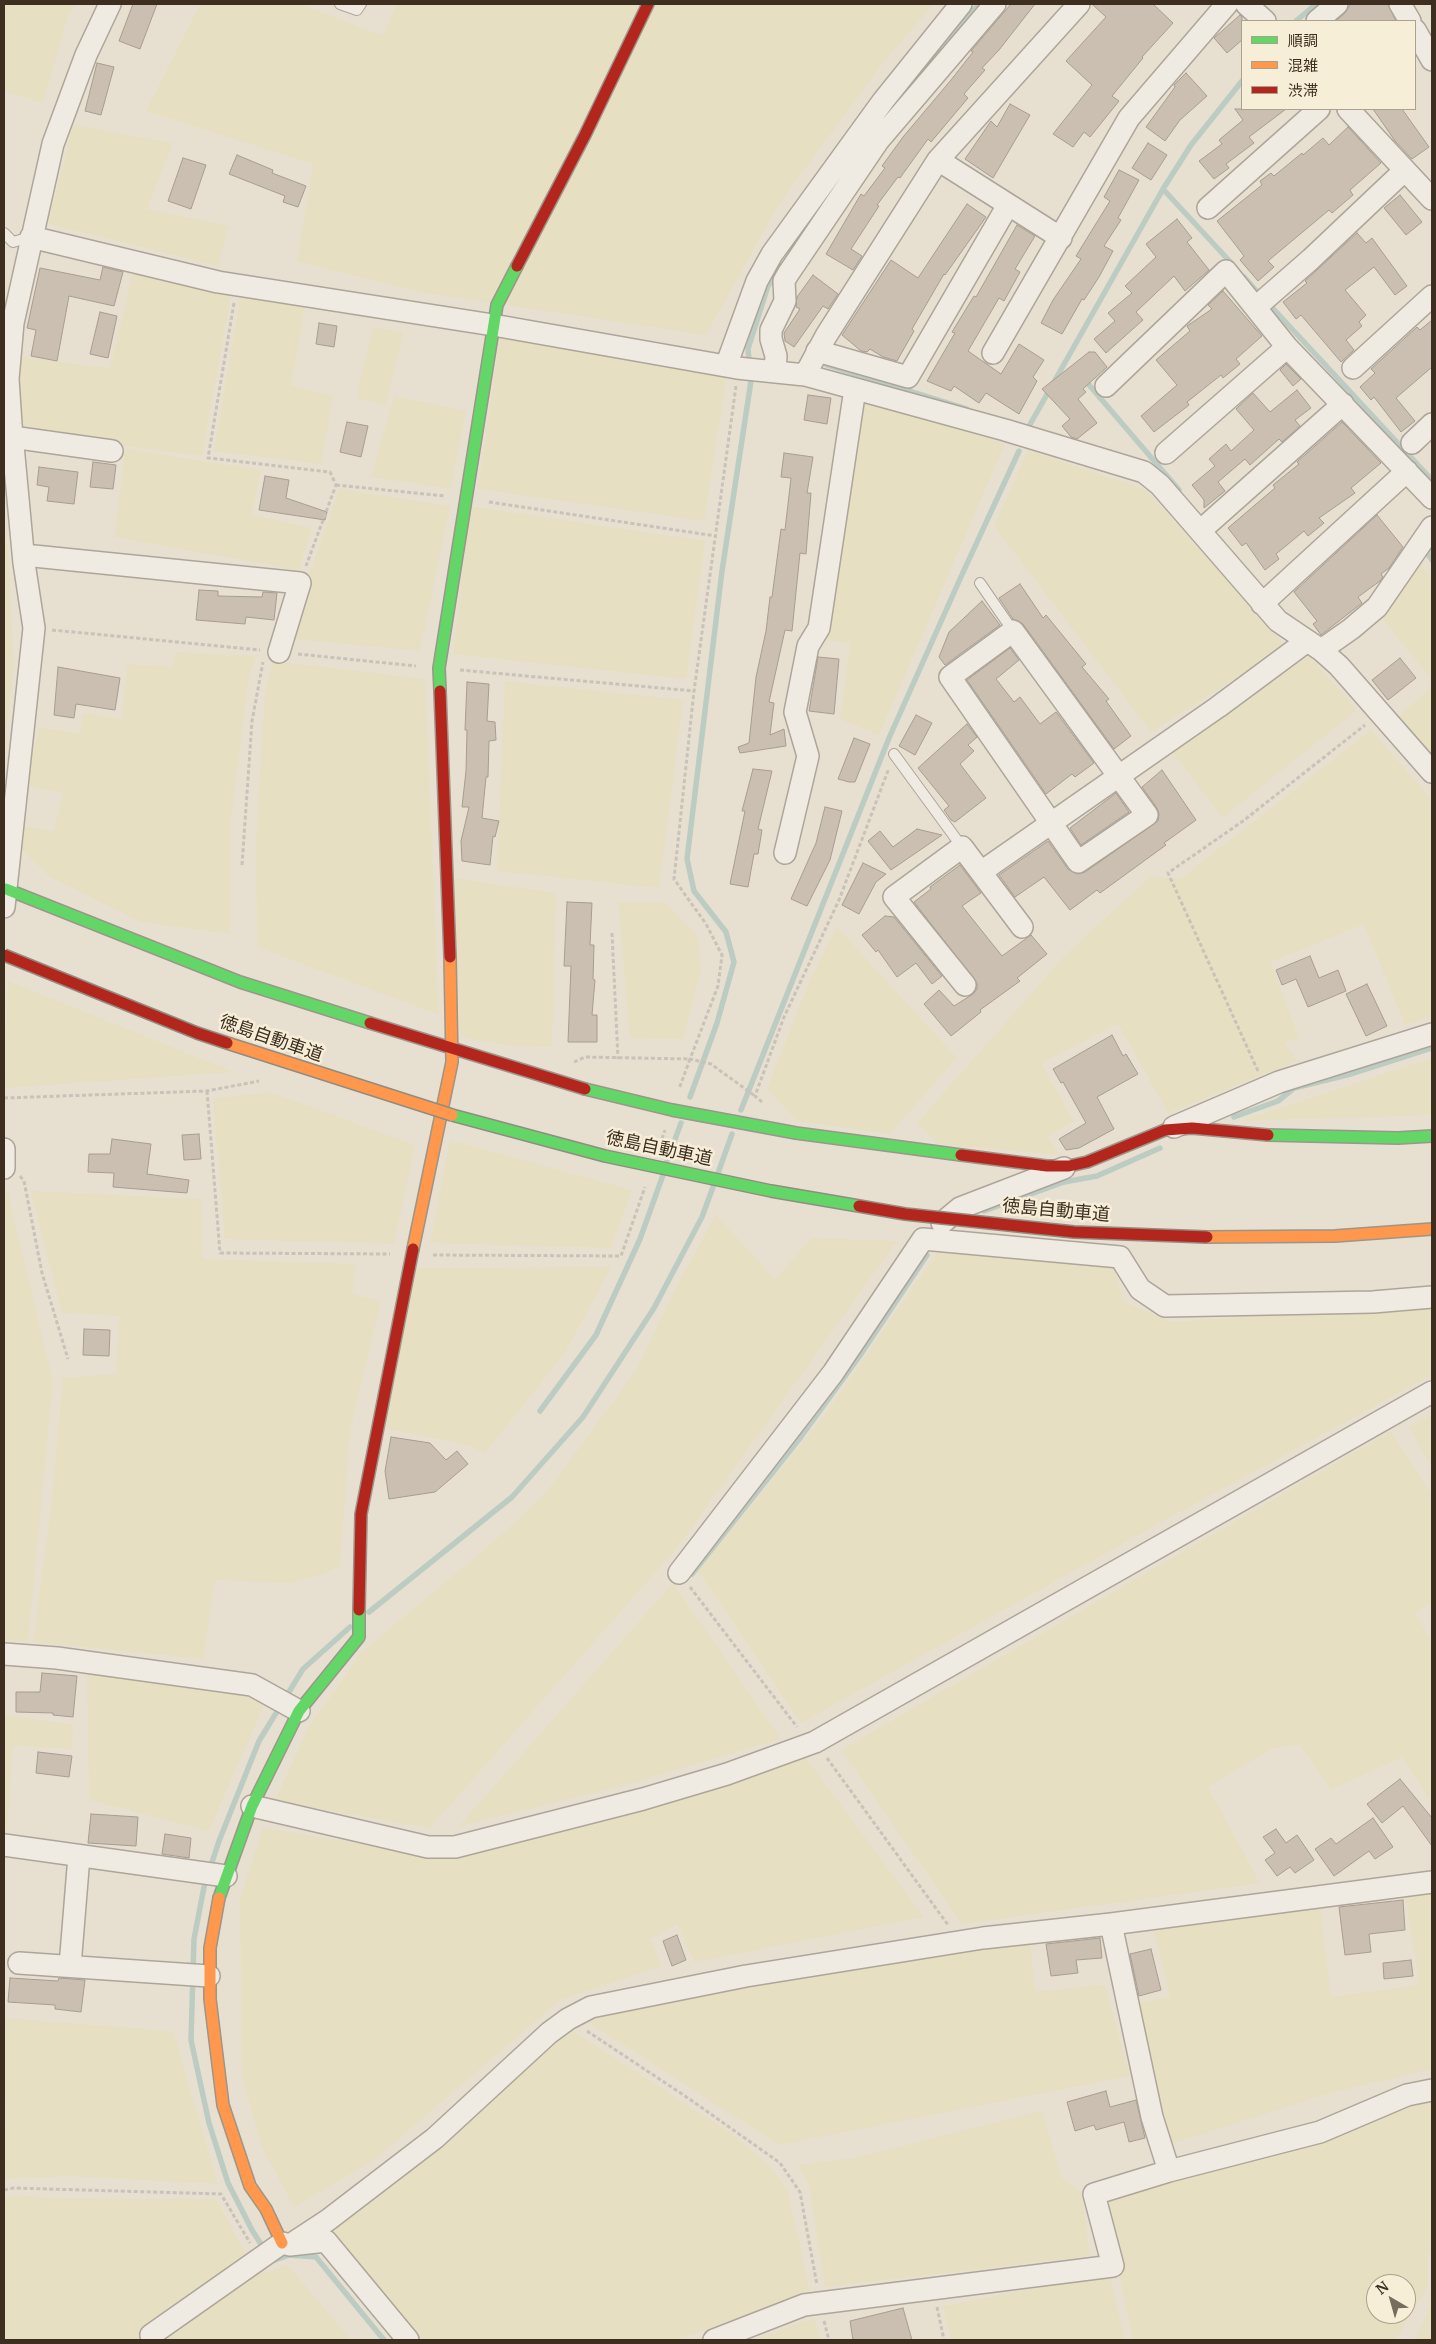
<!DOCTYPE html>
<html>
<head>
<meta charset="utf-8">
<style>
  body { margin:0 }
  #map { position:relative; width:1436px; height:2344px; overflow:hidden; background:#e7e0d1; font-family:Merriweather,"Noto Sans JP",serif }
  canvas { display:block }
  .frame { position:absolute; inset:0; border:5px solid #3d2e20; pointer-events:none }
  .legend { position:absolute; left:1241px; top:20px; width:175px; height:90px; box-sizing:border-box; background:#f7eed8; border:1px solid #ada18e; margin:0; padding:6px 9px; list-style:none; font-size:15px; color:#3d2e20 }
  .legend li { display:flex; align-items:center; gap:10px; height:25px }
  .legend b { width:25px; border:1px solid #ada18e }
  .north { position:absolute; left:1366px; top:2274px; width:50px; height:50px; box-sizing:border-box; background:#f7eed8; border:1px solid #ada18e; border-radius:50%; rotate:322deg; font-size:14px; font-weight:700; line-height:20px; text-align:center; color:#3d2e20 }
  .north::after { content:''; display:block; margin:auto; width:18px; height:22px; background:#786c5e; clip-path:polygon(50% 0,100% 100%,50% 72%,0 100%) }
</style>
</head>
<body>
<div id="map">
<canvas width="1436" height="2344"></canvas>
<div class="frame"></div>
<ul class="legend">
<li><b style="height:6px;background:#63d668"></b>順調</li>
<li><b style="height:6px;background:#ff974d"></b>混雑</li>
<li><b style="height:6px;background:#b3261e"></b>渋滞</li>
</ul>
<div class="north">N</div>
</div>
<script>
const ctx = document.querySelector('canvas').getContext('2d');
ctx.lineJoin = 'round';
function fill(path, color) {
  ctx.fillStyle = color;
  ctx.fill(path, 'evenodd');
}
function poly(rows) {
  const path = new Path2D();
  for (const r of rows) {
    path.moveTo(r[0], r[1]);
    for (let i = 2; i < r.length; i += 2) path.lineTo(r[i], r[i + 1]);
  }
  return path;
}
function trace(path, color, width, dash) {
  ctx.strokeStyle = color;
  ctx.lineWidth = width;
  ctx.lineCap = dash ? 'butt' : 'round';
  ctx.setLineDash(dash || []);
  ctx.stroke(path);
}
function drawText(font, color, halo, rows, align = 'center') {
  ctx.font = font + ' Merriweather,"Noto Sans JP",serif';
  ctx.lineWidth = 5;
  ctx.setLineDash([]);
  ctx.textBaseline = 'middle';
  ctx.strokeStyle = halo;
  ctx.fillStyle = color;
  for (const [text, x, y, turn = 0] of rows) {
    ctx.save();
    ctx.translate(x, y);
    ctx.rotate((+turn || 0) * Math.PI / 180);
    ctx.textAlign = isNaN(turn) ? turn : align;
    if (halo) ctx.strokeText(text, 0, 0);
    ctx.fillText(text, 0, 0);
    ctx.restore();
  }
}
fill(poly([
  [4,4,78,4,68,16,43,103,4,91],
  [200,4,300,4,383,36,396,4,934,4,887,58,779,204,706,335,426,293,297,262,313,164,146,111],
  [73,125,173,143,147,209,229,226,218,266,48,224],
  [134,269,232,291,202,456,20,432,15,356,110,368],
  [241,292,305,305,291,385,333,396,321,464,214,451],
  [373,326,403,333,386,405,356,398],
  [500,336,727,374,704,521,478,489],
  [394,396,466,411,451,489,371,477],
  [862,400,1005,444,879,735,840,719,850,644,826,639],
  [125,449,261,470,252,515,312,528,299,570,114,537],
  [1028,450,1146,490,1286,646,1151,732,994,526],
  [339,489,450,506,420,651,293,639,292,623],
  [470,506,705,541,686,679,453,654],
  [4,522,8,549,14,666,4,751],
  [1416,560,1432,578,1432,680,1379,614],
  [175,652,256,656,249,675,230,830,230,934,141,922,50,877,22,850,21,826,54,831,63,793,27,786,39,727,80,734,83,713,121,719,127,664,173,667],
  [1309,656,1357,710,1222,818,1172,751],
  [273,661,425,679,439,1015,257,947,256,839,265,692],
  [505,681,683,700,659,888,497,871],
  [1432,686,1432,757,1398,717],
  [1371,730,1432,800,1432,1016,1405,1025,1364,924,1271,962,1299,1038,1285,1043,1297,1061,1168,1113,1118,1024,1041,1063,1074,1121,1048,1136,1060,1155,939,1144,917,1123,1066,954,1151,876,1180,879],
  [453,878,556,893,552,1047,504,1045,460,1036],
  [618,902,665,902,698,937,701,971,683,1039,630,1038],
  [837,927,957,1058,890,1134,797,1121,767,1089,810,980],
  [8,981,234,1072,5,1088],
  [1432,1058,1432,1115,1241,1121],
  [270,1092,415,1145,394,1244,225,1239,213,1099],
  [450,1140,632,1190,611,1248,430,1243],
  [31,1191,202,1199,202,1259,356,1264,352,1294,381,1301,350,1431,340,1566,319,1576,289,1583,215,1580,203,1659,33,1642,52,1499,63,1378,116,1374,119,1316,62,1313],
  [8,1193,53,1382,28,1641,4,1640,4,1195],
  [716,1215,775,1279,812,1238,897,1241,677,1548,430,1828,275,1801,308,1728,361,1653,501,1535,544,1495,637,1369,675,1289],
  [939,1250,1113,1266,1124,1302,1171,1322,1432,1303,1432,1375,1156,1525,801,1723,698,1571,824,1416],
  [611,1267,565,1353,485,1453,468,1445,383,1428,415,1268],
  [1432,1415,1432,1467,1409,1427],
  [1391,1431,1432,1495,1432,1602,1415,1614,1432,1641,1432,1803,1402,1757,1331,1790,1300,1745,1273,1748,1208,1787,1260,1883,962,1924,841,1750],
  [673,1583,781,1739,621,1786,458,1827],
  [87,1673,220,1688,266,1700,209,1831,89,1800],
  [4,1714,73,1725,72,1749,13,1746,7,1830,4,1830],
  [804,1755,924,1917,694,1962,677,1924,650,1939,661,1966,560,2000,373,2161,294,2207,262,2147,242,2077,240,1899,263,1828,422,1854,477,1853,715,1784],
  [1432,1890,1432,2069,1330,2093,1168,2145,1135,2003,1170,1997,1153,1925,1320,1906,1331,1997,1419,1985,1405,1893],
  [1030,1940,1035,1991,1105,1985,1130,2076,779,2145,585,2020,662,2000],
  [4,2018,173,2031,218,2184,68,2176,4,2179,6,2102,4,2101],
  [571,2030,731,2133,769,2165,788,2191,810,2293,676,2340,420,2340,331,2231,459,2130],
  [1432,2098,1432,2253,1428,2254,1428,2286,1396,2340,1133,2340,1118,2270,1097,2196,1409,2102],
  [1376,2284,1406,2284,1406,2314,1376,2314],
  [1042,2111,1062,2178,1082,2192,1090,2256,825,2287,809,2185,798,2165,855,2158],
  [13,2195,74,2199,216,2199,246,2254,138,2330,141,2340,4,2340,4,2197],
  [288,2265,351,2340,159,2340,258,2269,267,2273],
  [1109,2274,1125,2340,951,2340,943,2306],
  [1432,2303,1432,2340,1415,2340],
  [814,2318,821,2340,753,2340]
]), '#e6dfc2');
trace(poly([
  [1296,21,1316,4],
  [891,111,979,4],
  [1163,189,1234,266],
  [1244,277,1261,296],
  [1267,302,1432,480],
  [827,365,967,409],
  [1084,379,1179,490],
  [1023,426,1028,428,1163,189,1191,145,1242,81],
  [1432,546,1427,553,1432,560],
  [690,1097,717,1023,734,962,726,932,694,891,687,859,722,571,751,381,748,349,768,286,778,272],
  [741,1110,889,738,960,579,1019,451],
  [1234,1117,1278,1101,1294,1088,1351,1074,1432,1048],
  [667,1161,681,1123],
  [718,1173,732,1134],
  [984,1211,1064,1182,1097,1176,1160,1148],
  [540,1411,596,1335,640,1239,663,1175],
  [692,1574,800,1438,859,1357,927,1255],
  [369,1612,512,1497,583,1417,654,1308,702,1217,713,1187],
  [264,2249,252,2230,228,2183,209,2123,191,2040,194,1939,204,1887,219,1841,259,1741,303,1669,350,1627],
  [272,2261,289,2255,316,2257,384,2340]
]), '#bcccc2', 5.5);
const building = poly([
  [133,4,157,4,140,49,119,41,133,4],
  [1011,4,1035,4,999,50,982,68,985,70,964,94,968,98,931,142,928,139,900,178,898,177,877,205,879,206,851,249,862,256,853,270,826,254,861,194,864,196,885,168,882,166,903,137,951,80,973,52,971,51,1011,4],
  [1092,4,1153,4,1173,23,1142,57,1143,58,1112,96,1119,101,1090,137,1084,132,1073,147,1053,134,1092,85,1066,61,1106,17,1092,4],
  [1351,4,1388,4,1396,21,1336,21,1345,13,1351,4],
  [1240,15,1242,17,1242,40,1227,53,1214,38,1240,15],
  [97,63,114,67,101,115,85,111,97,63],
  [1186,73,1207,96,1180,120,1165,141,1146,127,1175,87,1174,85,1186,73],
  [1010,104,1030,115,993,178,965,159,991,121,997,127,1010,104],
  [1235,109,1286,109,1249,137,1254,143,1226,164,1229,168,1214,179,1199,161,1222,144,1219,140,1243,120,1235,109],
  [1373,109,1402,109,1429,147,1412,159,1395,141,1373,109],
  [1348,127,1381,163,1350,190,1353,195,1332,213,1329,210,1268,261,1274,267,1258,281,1240,260,1244,256,1217,221,1262,185,1260,181,1271,173,1274,176,1302,153,1303,155,1323,138,1329,145,1348,127],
  [1148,143,1167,155,1151,180,1132,168,1148,143],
  [237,155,273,170,272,173,306,186,298,207,283,202,285,196,229,174,237,155],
  [183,158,206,165,191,209,168,201,183,158],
  [1119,170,1139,180,1118,218,1121,220,1104,246,1113,251,1099,277,1084,300,1082,299,1062,334,1041,323,1053,300,1081,259,1076,256,1110,201,1104,197,1119,170],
  [1400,195,1422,222,1406,235,1384,208,1400,195],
  [967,204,986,217,945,275,944,274,912,329,914,331,897,361,883,357,870,349,867,352,861,351,842,335,891,260,918,278,967,204],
  [1177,219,1192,238,1187,242,1209,270,1185,291,1174,276,1136,312,1143,320,1106,353,1094,339,1115,321,1108,313,1132,293,1125,286,1156,257,1146,244,1177,219],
  [1017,225,1035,236,1015,269,1020,272,1004,301,999,298,968,351,1001,374,1019,344,1044,360,1033,377,1037,381,1019,414,986,393,979,403,954,386,951,391,927,381,955,333,952,332,974,296,976,297,1017,225],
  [1357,233,1366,243,1372,238,1407,286,1395,295,1374,267,1345,290,1366,315,1359,322,1362,326,1346,340,1354,350,1341,362,1301,315,1296,319,1283,302,1307,283,1305,281,1357,233],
  [103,267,123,272,114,306,69,296,57,361,31,356,36,330,27,328,40,268,100,280,103,267],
  [813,275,838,294,828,309,823,306,794,347,785,341,784,333,800,309,796,307,797,297,813,275],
  [1223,291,1262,336,1236,359,1240,364,1223,378,1221,375,1187,402,1189,405,1154,432,1141,416,1177,385,1156,360,1190,331,1187,326,1212,309,1208,305,1223,291],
  [100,312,117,316,108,358,90,354,100,312],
  [1432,320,1432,367,1396,398,1415,421,1401,432,1374,397,1371,400,1360,387,1375,373,1371,369,1417,327,1420,330,1432,320],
  [319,323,337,326,334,347,316,344,319,323],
  [1089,352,1095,352,1107,367,1083,389,1086,392,1078,399,1097,423,1077,439,1071,437,1062,426,1070,419,1042,389,1089,352],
  [1286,364,1301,379,1293,386,1280,370,1286,364],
  [1297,390,1311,408,1295,420,1300,426,1282,442,1279,439,1250,465,1245,459,1218,482,1225,491,1204,508,1204,500,1192,485,1215,466,1209,459,1226,444,1231,451,1254,430,1236,409,1253,393,1270,412,1297,390],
  [808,395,831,398,827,424,804,420,808,395],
  [347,422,368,426,361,457,340,452,347,422],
  [1342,422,1381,463,1351,488,1355,493,1319,518,1324,523,1308,536,1304,531,1276,554,1279,559,1265,570,1246,543,1242,546,1228,528,1275,488,1273,485,1299,464,1297,462,1342,422],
  [784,453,813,457,807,493,811,493,806,554,800,553,792,631,785,630,769,702,774,703,770,735,784,729,786,746,740,753,738,747,749,743,756,677,766,631,770,597,772,597,781,529,785,530,791,478,781,477,784,453],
  [93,462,116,465,113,489,90,487,93,462],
  [39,467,78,472,74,504,47,501,49,487,37,485,39,467],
  [265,476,289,480,286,498,327,512,325,520,259,510,265,476],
  [1377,515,1403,547,1389,568,1381,574,1383,577,1380,581,1358,597,1362,603,1321,635,1313,624,1317,621,1294,592,1377,515],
  [1020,584,1043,618,1046,615,1086,664,1082,667,1109,699,1106,701,1131,736,1114,749,1023,624,1013,619,999,598,1020,584],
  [199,590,218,591,218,596,262,597,263,592,277,593,274,620,246,617,245,624,196,620,199,590],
  [982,601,1000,625,945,665,939,657,949,632,982,601],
  [1010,648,1019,660,996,679,1014,702,1020,697,1040,724,1056,712,1094,763,1075,777,1072,774,1046,794,967,680,1010,648],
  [818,657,839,659,834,714,809,711,818,657],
  [1400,658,1416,678,1388,700,1372,680,1400,658],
  [58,667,120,678,115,710,76,704,74,718,54,715,58,667],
  [467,682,489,684,487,721,495,722,496,740,489,741,488,777,486,777,482,818,499,821,495,837,493,836,490,865,462,861,461,841,469,807,462,807,466,771,467,730,465,730,467,682],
  [916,715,932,723,915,755,899,746,916,715],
  [967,724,977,737,968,745,974,751,960,764,986,798,955,822,951,820,944,810,949,806,918,768,967,724],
  [854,738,870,744,855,782,849,782,838,779,854,738],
  [753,769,772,771,758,829,762,830,758,854,754,854,748,887,730,884,745,811,742,811,753,769],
  [1162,770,1196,820,1164,843,1166,845,1100,893,1097,890,1070,910,1044,877,1015,897,999,875,1048,841,1068,869,1078,874,1085,872,1158,821,1159,814,1157,808,1142,787,1162,770],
  [1116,793,1129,812,1081,845,1070,828,1116,793],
  [825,807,842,811,830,860,807,906,791,899,816,843,825,807],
  [917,829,942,835,891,870,868,841,880,831,893,847,917,829],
  [863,863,886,874,876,882,859,914,842,905,863,863],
  [960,865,981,893,962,906,1002,956,1031,935,1047,954,1017,978,1020,981,980,1010,981,1012,951,1036,924,1004,939,990,954,1006,973,994,977,989,977,983,914,902,931,889,930,887,960,865],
  [567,902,592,903,590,945,594,945,593,979,595,980,592,1015,597,1015,597,1042,568,1042,571,966,564,966,567,902],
  [885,916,894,917,942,976,932,984,916,963,897,977,878,950,876,952,862,935,885,916],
  [1310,956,1319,978,1338,970,1346,991,1308,1007,1296,979,1282,985,1276,970,1310,956],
  [1367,984,1387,1026,1366,1036,1346,994,1367,984],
  [1112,1035,1123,1056,1126,1054,1138,1074,1097,1097,1114,1129,1079,1148,1066,1150,1059,1139,1086,1123,1063,1082,1061,1083,1053,1069,1112,1035],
  [199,1134,201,1159,184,1160,182,1135,199,1134],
  [112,1139,151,1144,147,1174,189,1180,187,1193,113,1187,114,1173,88,1172,89,1154,110,1154,112,1139],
  [84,1329,110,1330,109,1356,83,1355,84,1329],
  [391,1437,430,1443,446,1460,457,1451,468,1464,435,1492,389,1499,385,1471,391,1437],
  [42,1673,77,1676,73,1717,53,1715,53,1713,16,1712,16,1692,40,1692,42,1673],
  [38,1752,72,1756,69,1777,36,1773,38,1752],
  [1400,1779,1432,1818,1432,1846,1403,1806,1382,1823,1367,1804,1400,1779],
  [91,1814,138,1817,136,1846,88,1843,91,1814],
  [1373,1818,1393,1847,1375,1859,1369,1851,1334,1876,1315,1849,1331,1838,1336,1844,1373,1818],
  [1276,1829,1286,1843,1297,1835,1314,1860,1295,1873,1290,1867,1277,1876,1265,1860,1275,1853,1263,1837,1276,1829],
  [165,1834,191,1838,189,1858,162,1854,165,1834],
  [1403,1900,1405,1930,1369,1934,1371,1952,1345,1955,1339,1907,1403,1900],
  [677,1935,686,1960,672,1966,663,1941,677,1935],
  [1100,1938,1102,1958,1076,1960,1078,1973,1051,1976,1046,1944,1100,1938],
  [1151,1949,1161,1990,1139,1996,1130,1954,1151,1949],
  [1411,1960,1413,1976,1384,1979,1383,1963,1411,1960],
  [10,1978,58,1981,59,1978,85,1980,81,2012,55,2009,55,2005,8,2002,10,1978],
  [1106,2091,1110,2107,1136,2100,1145,2138,1129,2142,1124,2122,1096,2130,1094,2125,1075,2131,1067,2102,1106,2091],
  [903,2308,912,2340,853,2340,850,2321,903,2308]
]);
fill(building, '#cbbfb2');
trace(building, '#a89c90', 1);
const lane = poly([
  [340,4,357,10,361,4],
  [4,233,13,242,31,237],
  [980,583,1013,631],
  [894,754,962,847]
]);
const street = poly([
  [1246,4,1265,21],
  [1400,4,1410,21],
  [1317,21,1337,4],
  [1415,30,1432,60],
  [1348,109,1432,199],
  [938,160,1061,238],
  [1208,208,1319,109],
  [31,237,218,282,493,325,737,368,805,375,1005,430,1144,472,1160,485,1278,621,1321,650,1339,666,1432,772],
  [1256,307,1311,259,1405,170],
  [817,351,908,377,1008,205],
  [993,353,1129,118,1227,4],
  [726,366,757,281,772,254,883,101,961,4],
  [1353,368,1432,296],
  [775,371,776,356,771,339,771,330,785,301,784,281,788,274,878,141,995,4],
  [805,375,826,336,938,160,1079,4],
  [1106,386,1226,271,1287,347,1432,498],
  [12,437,112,451],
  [1412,443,1432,424],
  [1166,453,1287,347],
  [1200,531,1343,404],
  [24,555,300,583,279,652],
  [1262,604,1407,471],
  [1013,631,1147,815,1078,862,950,677,1013,631],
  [1321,650,1351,629,1377,607,1432,527],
  [785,853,808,756,795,712,808,646,819,628,855,389],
  [981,872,1218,707,1307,641],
  [4,907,34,628,24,563,11,424,8,379,13,323,53,144,86,55,110,4],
  [965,985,894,897,962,847,1022,927],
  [1174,1127,1279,1082,1432,1034],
  [4,1149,4,1168],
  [942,1223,960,1208,1064,1168],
  [679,1573,833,1373,923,1239,1120,1257,1140,1289,1165,1306,1373,1302,1432,1297],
  [4,1654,57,1658,252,1685,299,1711],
  [252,1806,428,1847,455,1847,643,1799,727,1774,815,1742,1432,1392],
  [4,1845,226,1876],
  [19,1963,209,1976],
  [70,1966,79,1856],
  [1169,2171,1320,2132,1407,2095,1432,2090],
  [290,2245,328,2220,435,2138,549,2033,568,2019,591,2007,746,1976,983,1938,1111,1924,1432,1882],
  [152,2340,151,2335,282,2243,290,2245,326,2241,408,2340],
  [714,2340,804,2305,1113,2266,1094,2194,1169,2171,1152,2117,1111,1924]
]);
const fast = poly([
  [440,691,439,668,497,305,517,266],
  [6,889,240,982,370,1023],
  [585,1089,672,1110,796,1133,961,1155],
  [1268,1135,1398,1138,1432,1136],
  [219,1898,252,1806,299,1711,359,1637,359,1610]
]);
const slow = poly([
  [1207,1237,1335,1236,1432,1229],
  [413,1249,452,1062,450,957],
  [219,1898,210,1948,210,1999,223,2105,250,2186,266,2209,282,2243]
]);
const jam = poly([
  [517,266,585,135,648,4],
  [440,691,450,957],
  [370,1023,585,1089],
  [961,1155,1047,1166,1069,1166,1087,1162,1165,1130,1192,1128,1268,1135],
  [359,1610,361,1514,413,1249]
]);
trace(lane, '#ada599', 12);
trace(street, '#ada599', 24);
trace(fast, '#9c958a', 14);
trace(slow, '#9c958a', 14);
trace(jam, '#9c958a', 14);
trace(poly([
  [234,303,208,458,330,472,336,485,306,566],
  [736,386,694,691,674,879,706,924,722,955,718,986,690,1059,711,1064,755,1096],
  [336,485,445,496],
  [489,502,716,536],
  [52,630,260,650],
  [298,654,416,666],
  [460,670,694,691],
  [242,865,252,721,263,662],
  [612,933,618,1059],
  [574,1062,585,1057,690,1059,679,1089],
  [1258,1071,1168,873,1243,821,1365,725],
  [207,1091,220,1253,390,1254],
  [4,1098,207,1091,259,1081],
  [762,1102,755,1096,784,1017,839,900,889,768],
  [660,1145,665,1130],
  [20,1176,24,1181,42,1273,68,1359],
  [433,1255,621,1256,645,1187],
  [690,1587,797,1727],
  [827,1758,948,1925],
  [587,2031,688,2098,780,2163,800,2192,817,2285],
  [4,2190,13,2188,221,2194,250,2243],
  [937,2307,944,2340],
  [824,2321,829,2340]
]), '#c8c2b9', 3, [4, 2.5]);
trace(lane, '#efebe3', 10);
trace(street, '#efebe3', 21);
trace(fast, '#63d668', 11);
trace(slow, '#ff974d', 11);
trace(jam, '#b3261e', 11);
const fastBridge = poly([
  [452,1115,605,1156,771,1191,859,1206]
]);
const slowBridge = poly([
  [227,1043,452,1115]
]);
const jamBridge = poly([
  [4,955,197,1033,227,1043],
  [859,1206,905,1214,1074,1232,1207,1237]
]);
trace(fastBridge, '#928b80', 14, []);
trace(slowBridge, '#928b80', 14, []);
trace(jamBridge, '#928b80', 14, []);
trace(fastBridge, '#63d668', 11);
trace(slowBridge, '#ff974d', 11);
trace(jamBridge, '#b3261e', 11);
drawText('18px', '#3d2e20', '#f7eed8', [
  ["徳島自動車道",271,1039,19],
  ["徳島自動車道",659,1149,12],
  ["徳島自動車道",1056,1211,5]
]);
</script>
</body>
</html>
